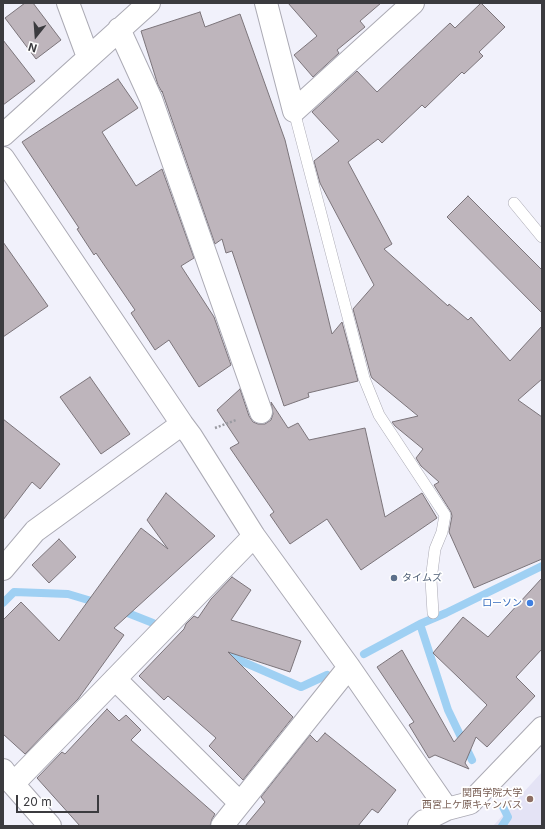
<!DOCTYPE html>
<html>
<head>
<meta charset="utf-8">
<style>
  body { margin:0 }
  #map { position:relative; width:545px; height:829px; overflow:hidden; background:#f1f1fb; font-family:Inter,sans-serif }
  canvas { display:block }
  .frame { position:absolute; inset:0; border:4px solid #3b3b3f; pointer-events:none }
  .north { position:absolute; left:16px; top:16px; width:40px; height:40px; -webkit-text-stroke:3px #fff; paint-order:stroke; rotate:197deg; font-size:11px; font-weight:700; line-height:16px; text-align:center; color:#3b3b3f }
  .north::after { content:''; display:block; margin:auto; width:14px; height:18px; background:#3b3b3f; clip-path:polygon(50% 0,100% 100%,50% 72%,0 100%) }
  .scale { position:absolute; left:16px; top:795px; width:83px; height:18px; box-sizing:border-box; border:2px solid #3b3b3f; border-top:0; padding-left:5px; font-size:12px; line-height:14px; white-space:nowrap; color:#3b3b3f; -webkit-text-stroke:3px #fff; paint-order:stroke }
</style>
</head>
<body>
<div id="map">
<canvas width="545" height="829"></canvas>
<div class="frame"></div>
<div class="north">N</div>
<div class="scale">20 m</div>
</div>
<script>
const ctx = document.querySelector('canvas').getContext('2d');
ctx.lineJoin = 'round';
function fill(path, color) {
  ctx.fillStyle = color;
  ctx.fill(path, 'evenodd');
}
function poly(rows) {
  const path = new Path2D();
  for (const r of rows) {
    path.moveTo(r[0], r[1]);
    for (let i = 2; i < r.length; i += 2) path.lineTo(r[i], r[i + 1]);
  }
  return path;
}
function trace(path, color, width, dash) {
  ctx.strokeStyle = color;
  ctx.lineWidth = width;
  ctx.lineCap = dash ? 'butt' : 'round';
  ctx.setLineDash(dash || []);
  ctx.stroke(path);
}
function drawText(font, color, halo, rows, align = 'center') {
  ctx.font = font + ' Inter,"Noto Sans JP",sans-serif';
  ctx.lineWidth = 3.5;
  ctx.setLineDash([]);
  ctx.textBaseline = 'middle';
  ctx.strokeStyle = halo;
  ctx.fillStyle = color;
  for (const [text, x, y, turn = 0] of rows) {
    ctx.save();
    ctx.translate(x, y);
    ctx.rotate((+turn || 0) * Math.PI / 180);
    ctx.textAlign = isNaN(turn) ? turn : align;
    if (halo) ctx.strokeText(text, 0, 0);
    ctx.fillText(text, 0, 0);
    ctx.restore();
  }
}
fill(poly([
  [542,772,542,826,493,826]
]), '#e4e3f5');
trace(poly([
  [3,603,14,592,68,594,98,603],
  [120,610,153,623],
  [420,624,446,613,542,566],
  [225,654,301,687,327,675],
  [364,654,420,624,448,710,472,760],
  [502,826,508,817,503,807]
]), '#9fd0f3', 8);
const building = poly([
  [25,3,33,3,61,40,36,59,5,18,25,3],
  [288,3,381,3,360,21,365,27,337,50,339,53,313,77,294,55,317,36,288,3],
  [481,3,505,27,479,52,483,56,464,74,462,72,425,108,422,105,382,143,378,139,348,162,392,244,384,249,448,306,449,304,468,320,471,317,510,361,542,326,542,379,518,400,542,417,542,559,474,588,449,532,452,516,451,512,434,485,439,482,421,466,416,458,423,449,395,426,392,422,418,416,372,378,371,376,353,309,374,285,320,183,314,161,339,141,312,112,357,71,377,92,450,23,455,28,481,3],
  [200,12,205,27,240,14,285,140,332,334,342,322,358,381,308,393,309,397,284,406,232,251,226,253,222,239,215,244,162,91,162,92,158,85,141,31,200,12],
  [3,40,35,81,3,105,3,40],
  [118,79,138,108,102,132,136,186,162,169,194,258,181,266,214,317,231,365,199,387,169,340,155,350,131,313,135,310,96,253,94,255,77,229,79,228,22,142,118,79],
  [468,196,542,270,542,313,447,217,468,196],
  [3,242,48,306,3,337,3,242],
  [90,377,130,434,101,454,60,397,90,377],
  [240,389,249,416,253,422,258,424,265,424,271,420,273,414,271,402,288,428,298,423,309,440,365,428,385,517,422,493,437,518,361,570,327,519,290,544,270,515,274,512,230,448,239,443,217,410,240,389],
  [3,419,60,464,40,489,32,482,3,520,3,419],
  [166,493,215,536,114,628,124,635,78,699,25,754,3,734,3,620,21,602,59,641,141,528,168,549,147,520,166,493],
  [59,539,76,557,49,583,32,565,59,539],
  [232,577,251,590,231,620,301,641,290,672,228,652,293,717,243,780,209,746,216,738,168,696,164,700,139,676,184,629,186,624,194,616,198,618,211,599,232,577],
  [542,578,542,649,516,677,535,696,487,747,476,737,465,763,469,769,435,755,429,758,409,725,414,722,377,667,402,650,454,742,487,705,433,653,463,617,488,637,542,578],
  [107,709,119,721,126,715,141,730,131,740,215,814,212,819,210,826,80,826,37,778,62,752,65,754,107,709],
  [325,733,396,790,378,813,372,809,358,826,245,826,265,802,261,797,310,735,317,742,325,733]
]);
fill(building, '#beb5bc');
trace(building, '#7b747a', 1);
const service = poly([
  [294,111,364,378,379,415,445,515,442,532,435,549,431,580,433,613],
  [514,203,542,237]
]);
const minor = poly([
  [68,3,88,57],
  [266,3,294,111,413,3],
  [119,29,151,99,261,412],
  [3,135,149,3],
  [3,158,182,424,191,436,254,536,349,667,447,809],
  [3,569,35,531,182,424],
  [115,679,240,803],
  [3,770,13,784,50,826],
  [13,784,254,536],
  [433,816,447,809,470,803,542,728],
  [222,826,349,667]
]);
const tertiary = poly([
  [419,826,424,821]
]);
trace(service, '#abaab4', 12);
trace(minor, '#abaab4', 24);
trace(tertiary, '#abaab4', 24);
trace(poly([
  [215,428,236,420]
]), '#9a9aa1', 2.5, [2, 2]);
trace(service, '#fff', 11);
trace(minor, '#fff', 22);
trace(tertiary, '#fff', 22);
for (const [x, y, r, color] of [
  [394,578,4,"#5c6f8a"],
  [530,603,4,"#3f7fe0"],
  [530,799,4,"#8d6e63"]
]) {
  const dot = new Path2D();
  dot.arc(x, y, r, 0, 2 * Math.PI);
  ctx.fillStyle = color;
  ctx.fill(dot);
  trace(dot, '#fff', 1.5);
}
drawText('10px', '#4e5e75', '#fff', [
  ["タイムズ",402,578]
], 'left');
drawText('10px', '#366cbe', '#fff', [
  ["ローソン",522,603]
], 'right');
drawText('10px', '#785e54', '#fff', [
  ["関西学院大学",522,793],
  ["西宮上ケ原キャンパス",522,805]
], 'right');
</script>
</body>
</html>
